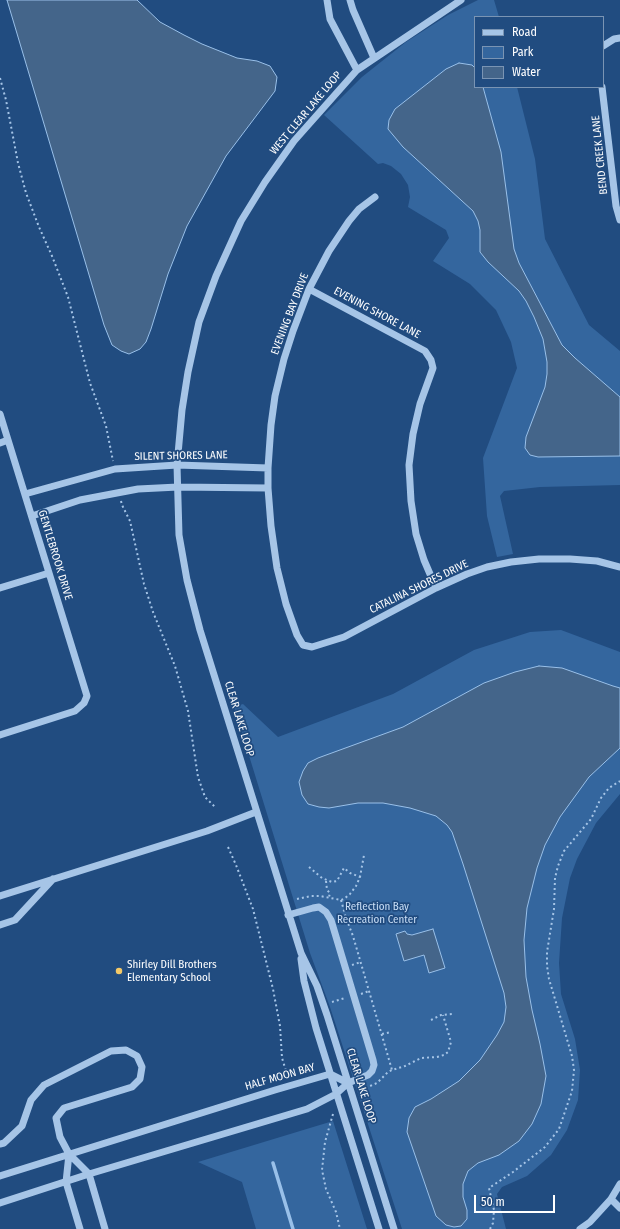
<!DOCTYPE html>
<html>
<head>
<meta charset="utf-8">
<style>
  body { margin:0 }
  #map { position:relative; width:620px; height:1229px; overflow:hidden; background:#214c80; font-family:"Fira Sans Condensed",sans-serif }
  canvas { display:block }
  .legend { position:absolute; left:474px; top:16px; width:130px; height:72px; box-sizing:border-box; background:#214c80; border:1px solid #7a94b3; margin:0; padding:5px 7px; list-style:none; font-size:12px; color:#fff }
  .legend li { display:flex; align-items:center; gap:8px; height:20px }
  .legend b { width:20px; border:1px solid #7a94b3 }
  .scale { position:absolute; left:474px; top:1195px; width:81px; height:18px; box-sizing:border-box; border:2px solid #fff; border-top:0; padding-left:5px; font-size:12px; line-height:14px; white-space:nowrap; color:#fff; -webkit-text-stroke:3px #214c80; paint-order:stroke }
</style>
</head>
<body>
<div id="map">
<canvas width="620" height="1229"></canvas>
<ul class="legend">
<li><b style="height:5px;background:#a6c5e7"></b>Road</li>
<li><b style="height:11px;background:#34669e"></b>Park</li>
<li><b style="height:11px;background:#44658a"></b>Water</li>
</ul>
<div class="scale">50 m</div>
</div>
<script>
const ctx = document.querySelector('canvas').getContext('2d');
ctx.lineJoin = 'round';
function fill(path, color) {
  ctx.fillStyle = color;
  ctx.fill(path, 'evenodd');
}
function poly(rows) {
  const path = new Path2D();
  for (const r of rows) {
    path.moveTo(r[0], r[1]);
    for (let i = 2; i < r.length; i += 2) path.lineTo(r[i], r[i + 1]);
  }
  return path;
}
function trace(path, color, width, dash) {
  ctx.strokeStyle = color;
  ctx.lineWidth = width;
  ctx.lineCap = dash ? 'butt' : 'round';
  ctx.setLineDash(dash || []);
  ctx.stroke(path);
}
function drawText(font, color, halo, rows, align = 'center') {
  ctx.font = font + ' "Fira Sans Condensed",sans-serif';
  ctx.lineWidth = 3.5;
  ctx.setLineDash([]);
  ctx.textBaseline = 'middle';
  ctx.strokeStyle = halo;
  ctx.fillStyle = color;
  for (const [text, x, y, turn = 0] of rows) {
    ctx.save();
    ctx.translate(x, y);
    ctx.rotate((+turn || 0) * Math.PI / 180);
    ctx.textAlign = isNaN(turn) ? turn : align;
    if (halo) ctx.strokeText(text, 0, 0);
    ctx.fillText(text, 0, 0);
    ctx.restore();
  }
}
fill(poly([
  [478,0,494,0,499,17,475,17,475,87,517,87,535,159,545,239,589,325,620,351,620,485,540,487,504,491,500,496,513,554,497,557,487,516,483,458,517,368,511,342,496,310,470,284,433,261,449,238,446,230,408,207,410,197,408,185,401,174,391,166,383,163,378,164,324,115,362,77,406,42,448,15],
  [561,630,620,652,620,794,596,823,577,859,570,878,562,918,559,963,561,994,575,1039,580,1070,578,1100,567,1130,551,1155,527,1176,502,1187,497,1194,506,1229,402,1229,330,1007,310,953,234,707,243,704,278,737,393,694,474,650,530,632],
  [333,1121,367,1229,256,1229,242,1182,198,1162]
]), '#34669e');
const water = poly([
  [7,0,137,0,160,22,184,35,202,44,237,58,257,61,270,66,277,77,275,91,226,156,187,226,168,274,151,329,146,342,140,349,129,354,121,351,112,345,104,325,7,0],
  [459,63,472,65,475,68,475,87,483,87,486,98,501,152,514,249,519,263,562,345,575,358,620,397,620,456,538,457,530,455,525,448,526,437,545,387,547,374,547,362,543,339,534,317,526,301,519,291,488,262,480,252,480,230,478,221,473,211,403,147,388,129,389,120,395,109,446,69,459,63],
  [539,666,562,668,613,686,620,688,620,748,589,777,560,817,545,845,537,868,527,908,524,940,526,977,532,1010,540,1044,546,1076,541,1104,532,1124,519,1141,499,1155,478,1163,468,1171,463,1184,463,1197,467,1210,467,1219,461,1226,454,1227,446,1225,436,1216,407,1132,409,1118,415,1107,431,1099,459,1081,480,1060,497,1035,504,1022,506,1007,504,993,463,864,452,832,447,825,436,816,410,808,383,803,358,803,329,808,319,807,308,804,302,795,299,782,303,771,308,763,318,758,403,727,484,683,515,672,539,666],
  [433,929,445,968,429,973,424,955,404,961,396,934,405,931,407,934,412,935,433,929]
]);
fill(water, '#44658a');
trace(water, '#99c0e9', 1);
trace(poly([
  [273,1163,293,1229]
]), '#99c0e9', 3.5);
trace(poly([
  [0,78,6,100,18,163,26,193,39,227,52,256,68,297,90,383,106,426,113,461],
  [121,501,122,505,130,521,144,584,153,612,175,666,188,711,198,777,205,797,215,807],
  [228,847,236,865,253,909,273,989,280,1026,282,1058,287,1074],
  [309,867,322,878,332,882,337,881,344,868,350,873,360,877],
  [326,881,327,890,330,893,329,897],
  [297,899,311,896,320,896,341,900,344,899,350,894,356,886,360,877,364,855],
  [341,900,346,918,353,936,392,1070],
  [352,965,361,962],
  [361,994,369,991],
  [332,1002,345,998],
  [431,1020,441,1015,452,1014],
  [382,1034,391,1032],
  [361,1090,377,1083,388,1072,392,1070,405,1066,421,1058,437,1057,444,1055,448,1052,451,1042,443,1015],
  [333,1114,325,1142,322,1170,326,1189,336,1212,340,1229],
  [490,1229,493,1223,494,1210,489,1188,513,1172,545,1147,559,1129,572,1091,574,1070,572,1056,549,979,547,966,547,952,554,909,555,878,558,866,564,851,591,819,601,798,609,788,620,781]
]), '#a6c5e7', 2, [2, 3]);
trace(poly([
  [327,0,330,19,357,70],
  [350,0,353,10,374,58],
  [603,46,614,39,620,38],
  [602,87,616,206,620,220],
  [375,197,359,209,349,221,329,251,309,289,293,331,284,359,275,396,271,425,268,468,268,488,271,526,277,568,286,604,297,635,303,645,312,647,344,637,436,588,467,574,487,567,511,562,539,559,570,559,597,561,620,567],
  [309,289,425,351,431,360,433,368,420,404,413,434,409,465,411,501,416,534,424,560,436,588],
  [0,414,87,696,84,703,75,711,0,735],
  [0,443,8,440],
  [25,494,115,469,177,465,268,468],
  [32,516,80,500,138,489,178,487,268,488],
  [0,588,49,573],
  [0,896,207,831,256,812],
  [0,925,15,920,53,879],
  [301,959,304,981,316,1028,379,1229],
  [0,1144,4,1143,22,1126,31,1100,44,1085,111,1051,126,1050,137,1056,142,1067,140,1079,132,1087,64,1108,56,1118,60,1137,69,1154,89,1174,105,1229],
  [69,1154,66,1182,80,1229],
  [0,1176,275,1090,330,1074,348,1083],
  [611,1199,620,1208],
  [0,1203,89,1174,307,1109,336,1094,348,1083,368,1075,372,1071,374,1065,373,1060,331,920,326,912,319,907,313,908,288,915],
  [394,1229,327,1015,317,986,301,953,200,630,187,580,179,535,177,465,182,410,188,372,199,322,216,276,241,221,265,182,294,141,357,70,461,0],
  [580,1229,590,1222,611,1199,620,1184]
]), '#a6c5e7', 7);
for (const [x, y, r, color] of [
  [119,971,4,"#f4c967"]
]) {
  const dot = new Path2D();
  dot.arc(x, y, r, 0, 2 * Math.PI);
  ctx.fillStyle = color;
  ctx.fill(dot);
  trace(dot, '#214c80', 1.5);
}
drawText('11px', '#fff', '#214c80', [
  ["WEST CLEAR LAKE LOOP",306,113,-50],
  ["BEND CREEK LANE",600,155,-96],
  ["EVENING SHORE LANE",377,313,28],
  ["EVENING BAY DRIVE",290,314,-69],
  ["SILENT SHORES LANE",181,456,-1],
  ["GENTLEBROOK DRIVE",55,555,73],
  ["CATALINA SHORES DRIVE",419,587,-26],
  ["CLEAR LAKE LOOP",239,719,73],
  ["HALF MOON BAY",280,1077,-16],
  ["CLEAR LAKE LOOP",361,1086,73]
]);
drawText('11px', '#c9def6', '#214c80', [
  ["Reflection Bay",377,907],
  ["Recreation Center",377,920]
]);
drawText('11px', '#fff', '#214c80', [
  ["Shirley Dill Brothers",127,965],
  ["Elementary School",127,978]
], 'left');
</script>
</body>
</html>
